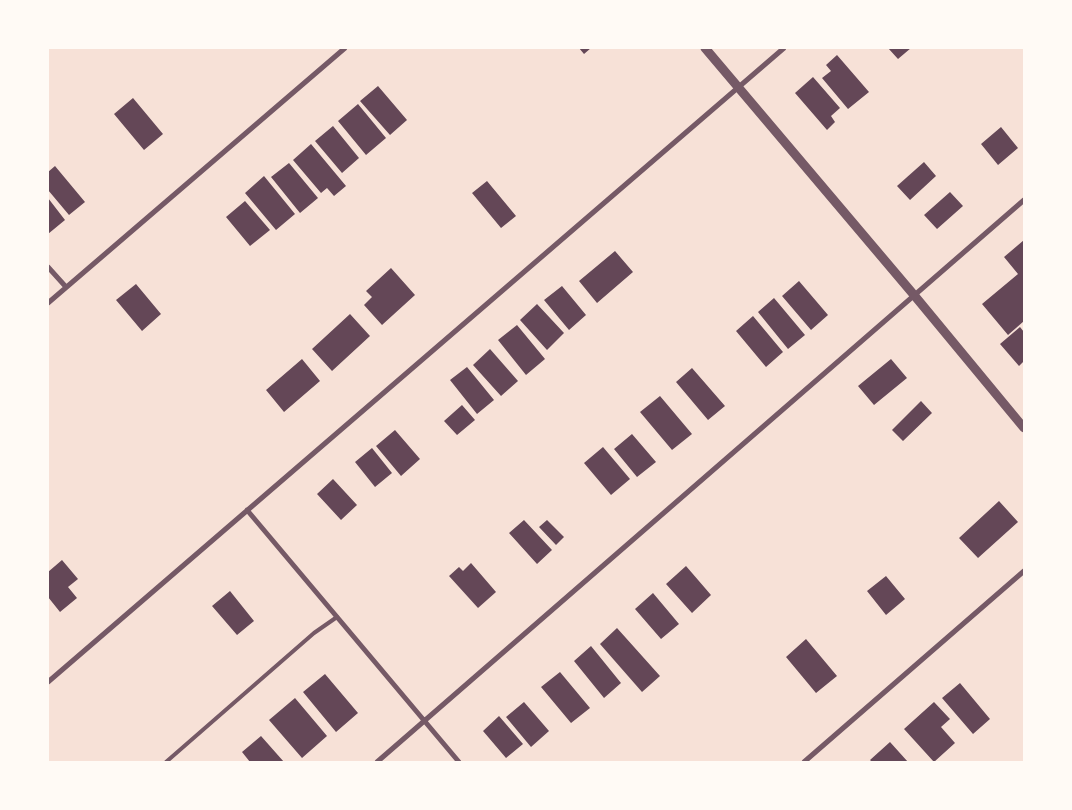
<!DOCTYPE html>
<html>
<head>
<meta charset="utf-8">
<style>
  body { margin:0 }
  #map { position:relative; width:1072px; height:810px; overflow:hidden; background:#f7e1d7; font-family:Barlow,sans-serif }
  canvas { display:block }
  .frame { position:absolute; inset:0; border:49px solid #fffaf5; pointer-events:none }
</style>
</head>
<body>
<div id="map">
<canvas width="1072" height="810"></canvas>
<div class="frame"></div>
</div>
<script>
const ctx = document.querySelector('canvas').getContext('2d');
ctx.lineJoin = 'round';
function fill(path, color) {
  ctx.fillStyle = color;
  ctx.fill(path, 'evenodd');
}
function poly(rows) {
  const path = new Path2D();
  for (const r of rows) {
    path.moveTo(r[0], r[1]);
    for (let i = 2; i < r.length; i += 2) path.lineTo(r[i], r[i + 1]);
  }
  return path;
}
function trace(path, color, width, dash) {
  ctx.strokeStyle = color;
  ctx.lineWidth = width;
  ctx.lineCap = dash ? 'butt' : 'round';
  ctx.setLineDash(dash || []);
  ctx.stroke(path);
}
fill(poly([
  [579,48,591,48,584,54],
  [888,48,911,48,898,59],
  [837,55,869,92,848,109,822,78,831,71,826,65],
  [813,77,840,108,831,116,835,122,827,130,795,93],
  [378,86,407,120,390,135,360,101],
  [133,98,163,134,144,150,114,114],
  [358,104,386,138,366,155,338,121],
  [333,126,359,158,342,173,315,141],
  [1001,127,1018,148,998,165,981,144],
  [311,144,346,186,334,196,327,188,321,193,293,160],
  [924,162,936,176,910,200,897,186],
  [289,163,318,198,300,213,271,177],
  [55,166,85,202,69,215,48,190,48,172],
  [264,176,295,214,276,230,245,193],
  [487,181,516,216,501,228,472,193],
  [950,192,963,206,937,229,924,215],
  [48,198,65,220,48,234],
  [245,201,270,230,250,246,226,217],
  [1024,240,1024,321,1008,335,982,304,1018,274,1004,257],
  [615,251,633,272,597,303,579,281],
  [391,268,415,295,382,325,364,305,372,297,366,291],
  [799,281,828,315,811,330,782,296],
  [136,284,161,314,142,331,116,300],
  [562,286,586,315,569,330,544,300],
  [774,298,805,335,788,349,758,312],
  [537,304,564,333,547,350,520,320],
  [350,314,370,336,332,371,312,349],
  [753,316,783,352,766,367,736,331],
  [517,325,545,359,526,375,498,340],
  [1020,327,1024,332,1024,361,1019,366,1000,344],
  [490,349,518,381,501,396,473,365],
  [302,359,320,381,284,412,266,390],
  [891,359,907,378,874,405,858,386],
  [467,367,494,400,477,414,450,380],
  [692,368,725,406,708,420,676,382],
  [660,396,692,434,672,450,640,412],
  [921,401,932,413,903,441,892,430],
  [462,405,475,420,457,435,444,421],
  [395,430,420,459,401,476,376,446],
  [632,434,656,462,637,477,614,449],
  [603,447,630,479,611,495,584,463],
  [372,448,392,473,375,487,355,462],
  [333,479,357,505,341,520,317,494],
  [999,501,1018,522,978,558,959,538],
  [524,520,552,550,537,564,509,533],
  [547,520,564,537,556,545,539,527],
  [62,560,78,579,68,587,77,598,60,612,48,597,48,572],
  [471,563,496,592,478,608,449,576,459,567,463,571],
  [686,566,711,595,692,613,666,584],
  [886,576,905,599,886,615,867,591],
  [230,591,254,621,237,635,212,606],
  [653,593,679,624,661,639,635,609],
  [617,628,660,676,642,692,600,644],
  [806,639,837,676,816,693,786,657],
  [591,646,621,683,604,698,574,661],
  [560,672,590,708,571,723,541,687],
  [325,674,358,713,336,732,303,692],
  [960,683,990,719,973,734,942,698],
  [295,698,327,736,302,758,269,720],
  [524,702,549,731,531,747,506,717],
  [934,702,950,719,941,727,955,743,934,762,904,729],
  [499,716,523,744,506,758,483,731],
  [261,736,284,762,250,762,242,752],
  [890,742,908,762,872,762,870,760]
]), '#644757');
trace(poly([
  [166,762,314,633,337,617]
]), '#755966', 4);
trace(poly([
  [48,267,66,287],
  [48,303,345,48],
  [247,510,459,762],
  [48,682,784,48],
  [377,762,1024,200],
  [804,762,1024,571]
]), '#755966', 5);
trace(poly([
  [705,48,914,295,1024,428]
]), '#755966', 9);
</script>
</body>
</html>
